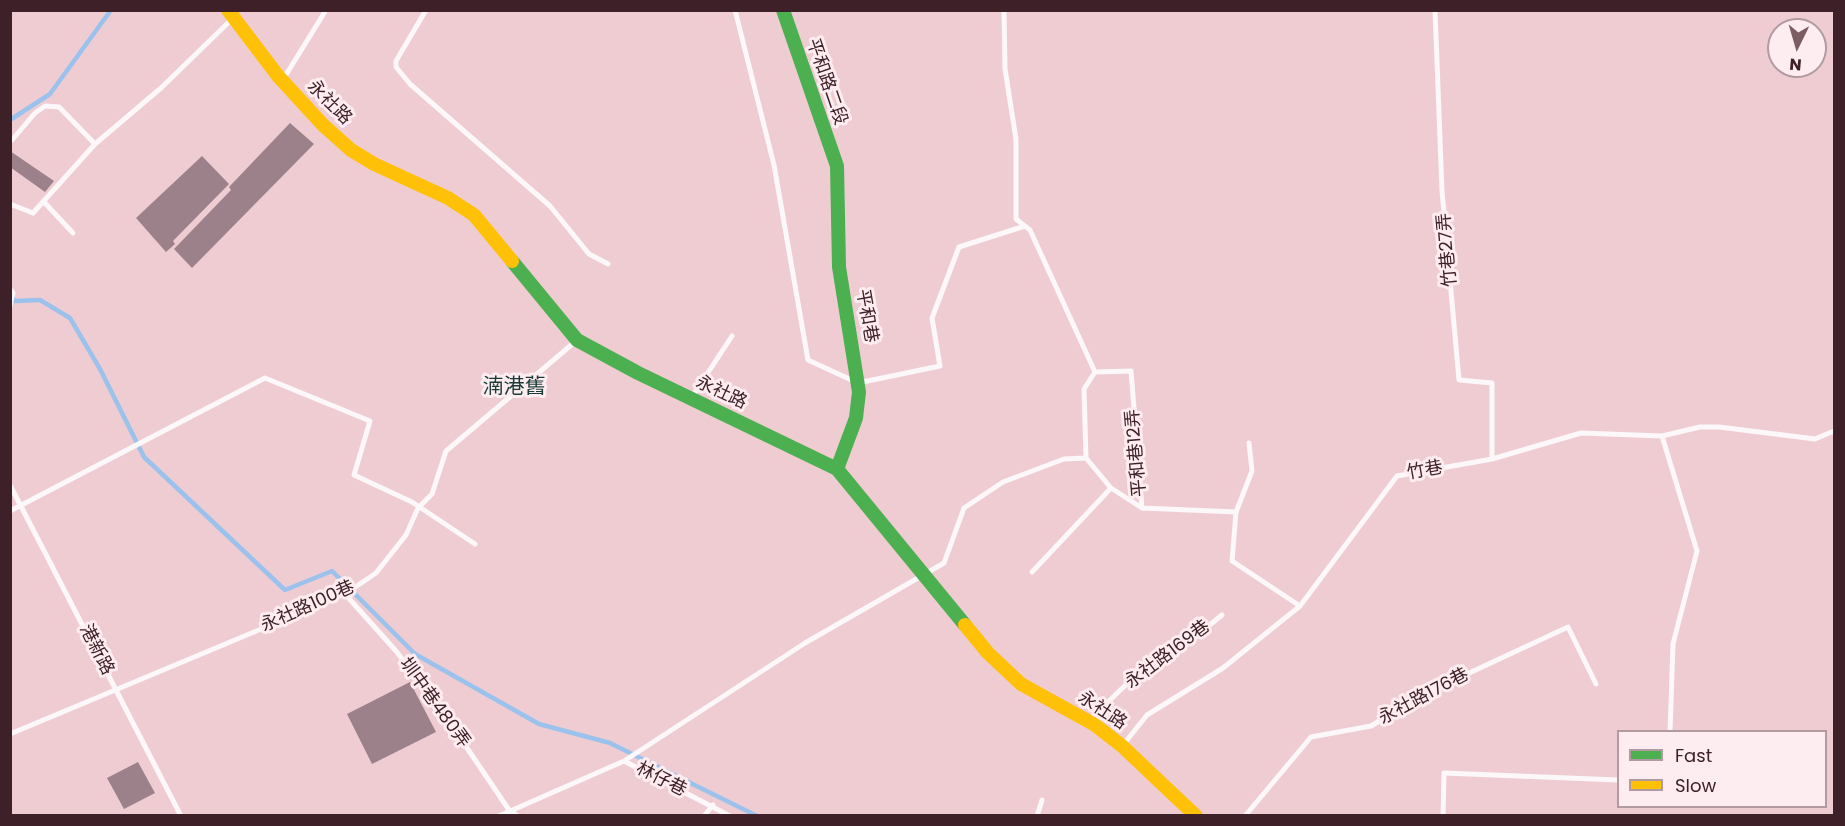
<!DOCTYPE html>
<html>
<head>
<meta charset="utf-8">
<style>
  body { margin:0 }
  #map { position:relative; width:1845px; height:826px; overflow:hidden; background:#eeccd2; font-family:Poppins,sans-serif }
  canvas { display:block }
  .frame { position:absolute; inset:0; border:12px solid #3e2128; pointer-events:none }
  .legend { position:absolute; left:1617px; top:730px; width:210px; height:78px; box-sizing:border-box; background:#feedf0; border:2px solid #b19ba0; margin:0; padding:8px 10px; list-style:none; font-size:18px; color:#3e2128 }
  .legend li { display:flex; align-items:center; gap:12px; height:30px }
  .legend b { width:30px; border:2px solid #b19ba0 }
  .north { position:absolute; left:1767px; top:18px; width:60px; height:60px; box-sizing:border-box; background:#feedf0; border:2px solid #b19ba0; border-radius:50%; rotate:185deg; font-size:16px; font-weight:700; line-height:24px; text-align:center; color:#3e2128 }
  .north::after { content:''; display:block; margin:auto; width:21px; height:27px; background:#7c5d64; clip-path:polygon(50% 0,100% 100%,50% 72%,0 100%) }
</style>
</head>
<body>
<div id="map">
<canvas width="1845" height="826"></canvas>
<div class="frame"></div>
<ul class="legend">
<li><b style="height:8px;background:#4caf50"></b>Fast</li>
<li><b style="height:8px;background:#ffc107"></b>Slow</li>
</ul>
<div class="north">N</div>
</div>
<script>
const ctx = document.querySelector('canvas').getContext('2d');
ctx.lineJoin = 'round';
function poly(rows) {
  const path = new Path2D();
  for (const r of rows) {
    path.moveTo(r[0], r[1]);
    for (let i = 2; i < r.length; i += 2) path.lineTo(r[i], r[i + 1]);
  }
  return path;
}
function trace(path, color, width, dash) {
  ctx.strokeStyle = color;
  ctx.lineWidth = width;
  ctx.lineCap = dash ? 'butt' : 'round';
  ctx.setLineDash(dash || []);
  ctx.stroke(path);
}
function fill(path, color) {
  ctx.fillStyle = color;
  ctx.fill(path, 'evenodd');
}
function drawText(font, color, halo, rows, align = 'center') {
  ctx.font = font + ' Poppins,"Noto Sans TC",sans-serif';
  ctx.lineWidth = 6;
  ctx.setLineDash([]);
  ctx.textBaseline = 'middle';
  ctx.strokeStyle = halo;
  ctx.fillStyle = color;
  for (const [text, x, y, turn = 0] of rows) {
    ctx.save();
    ctx.translate(x, y);
    ctx.rotate((+turn || 0) * Math.PI / 180);
    ctx.textAlign = isNaN(turn) ? turn : align;
    if (halo) ctx.strokeText(text, 0, 0);
    ctx.fillText(text, 0, 0);
    ctx.restore();
  }
}
trace(poly([
  [10,120,50,94,111,10],
  [12,297,15,301,40,300,70,318,100,369,144,457,285,590,332,571,415,654,539,724,610,743,757,816]
]), '#9bc2ed', 4.5);
fill(poly([
  [290,123,314,144,192,268,174,249,231,190,229,187],
  [10,151,54,181,45,192,10,167],
  [202,156,229,184,173,241,175,244,166,252,136,218],
  [410,682,436,732,372,764,347,714],
  [138,762,155,793,124,809,107,778]
]), '#9c818a');
trace(poly([
  [426,10,396,61,396,67,410,84,550,206,589,254,608,264],
  [735,10,774,165,808,360,858,383,940,366,932,318,959,247,1025,226],
  [1004,10,1005,69,1016,139,1016,219,1030,230,1095,372,1131,371,1142,508,1236,512,1232,561,1300,606],
  [1435,10,1442,191,1459,380,1492,383,1492,459],
  [284,78,326,10],
  [12,140,35,113,45,106,59,107,95,144],
  [44,202,73,233],
  [10,204,33,213,95,144,161,88,232,19],
  [10,289,13,293,10,306],
  [692,397,732,336],
  [1662,436,1697,551,1673,644,1670,732],
  [1086,458,1111,488,1142,508],
  [10,485,181,816],
  [10,511,265,378,370,421,354,475,412,502,475,544],
  [1236,512,1252,471,1249,443],
  [1032,572,1111,488],
  [345,594,396,651,442,711,509,810,518,816],
  [1096,724,1108,702,1137,674,1154,670,1222,615],
  [10,734,345,594,376,573,406,535,418,508,432,494,446,451,576,341],
  [1123,745,1147,715,1223,668,1300,606,1397,476,1492,459,1581,433,1662,436,1700,427,1719,427,1815,439,1834,431],
  [624,761,730,816],
  [499,816,624,761,805,643,944,563,964,508,1003,482,1064,459,1086,458,1084,389,1095,372],
  [704,816,713,805],
  [1037,816,1042,800],
  [1245,816,1311,737,1371,726,1422,695,1568,627,1596,684],
  [1443,816,1444,773,1618,780]
]), '#fcf7f8', 5);
trace(poly([
  [783,10,837,166,839,267,859,392,856,418,837,469],
  [512,261,577,340,638,373,837,469,965,625]
]), '#4caf50', 14);
trace(poly([
  [228,10,278,76,323,125,351,150,374,164,448,198,474,215,512,261],
  [965,625,988,653,1021,684,1095,725,1122,746,1196,816]
]), '#ffc107', 14);
drawText('18px', '#3e2128', '#feedf0', [
  ["平和路二段",826,82,71],
  ["永社路",329,103,45],
  ["竹巷27弄",1448,250,-95],
  ["平和巷",866,316,80],
  ["永社路",721,393,25],
  ["平和巷12弄",1137,453,-95],
  ["竹巷",1425,471,-10],
  ["永社路100巷",308,607,-24],
  ["港新路",96,650,63],
  ["永社路169巷",1168,655,-37],
  ["永社路176巷",1424,697,-28],
  ["圳中巷480弄",434,703,54],
  ["永社路",1102,711,33],
  ["林仔巷",661,780,27]
]);
drawText('21px', '#193b37', '#feedf0', [
  ["湳港舊",514,388]
]);
</script>
</body>
</html>
